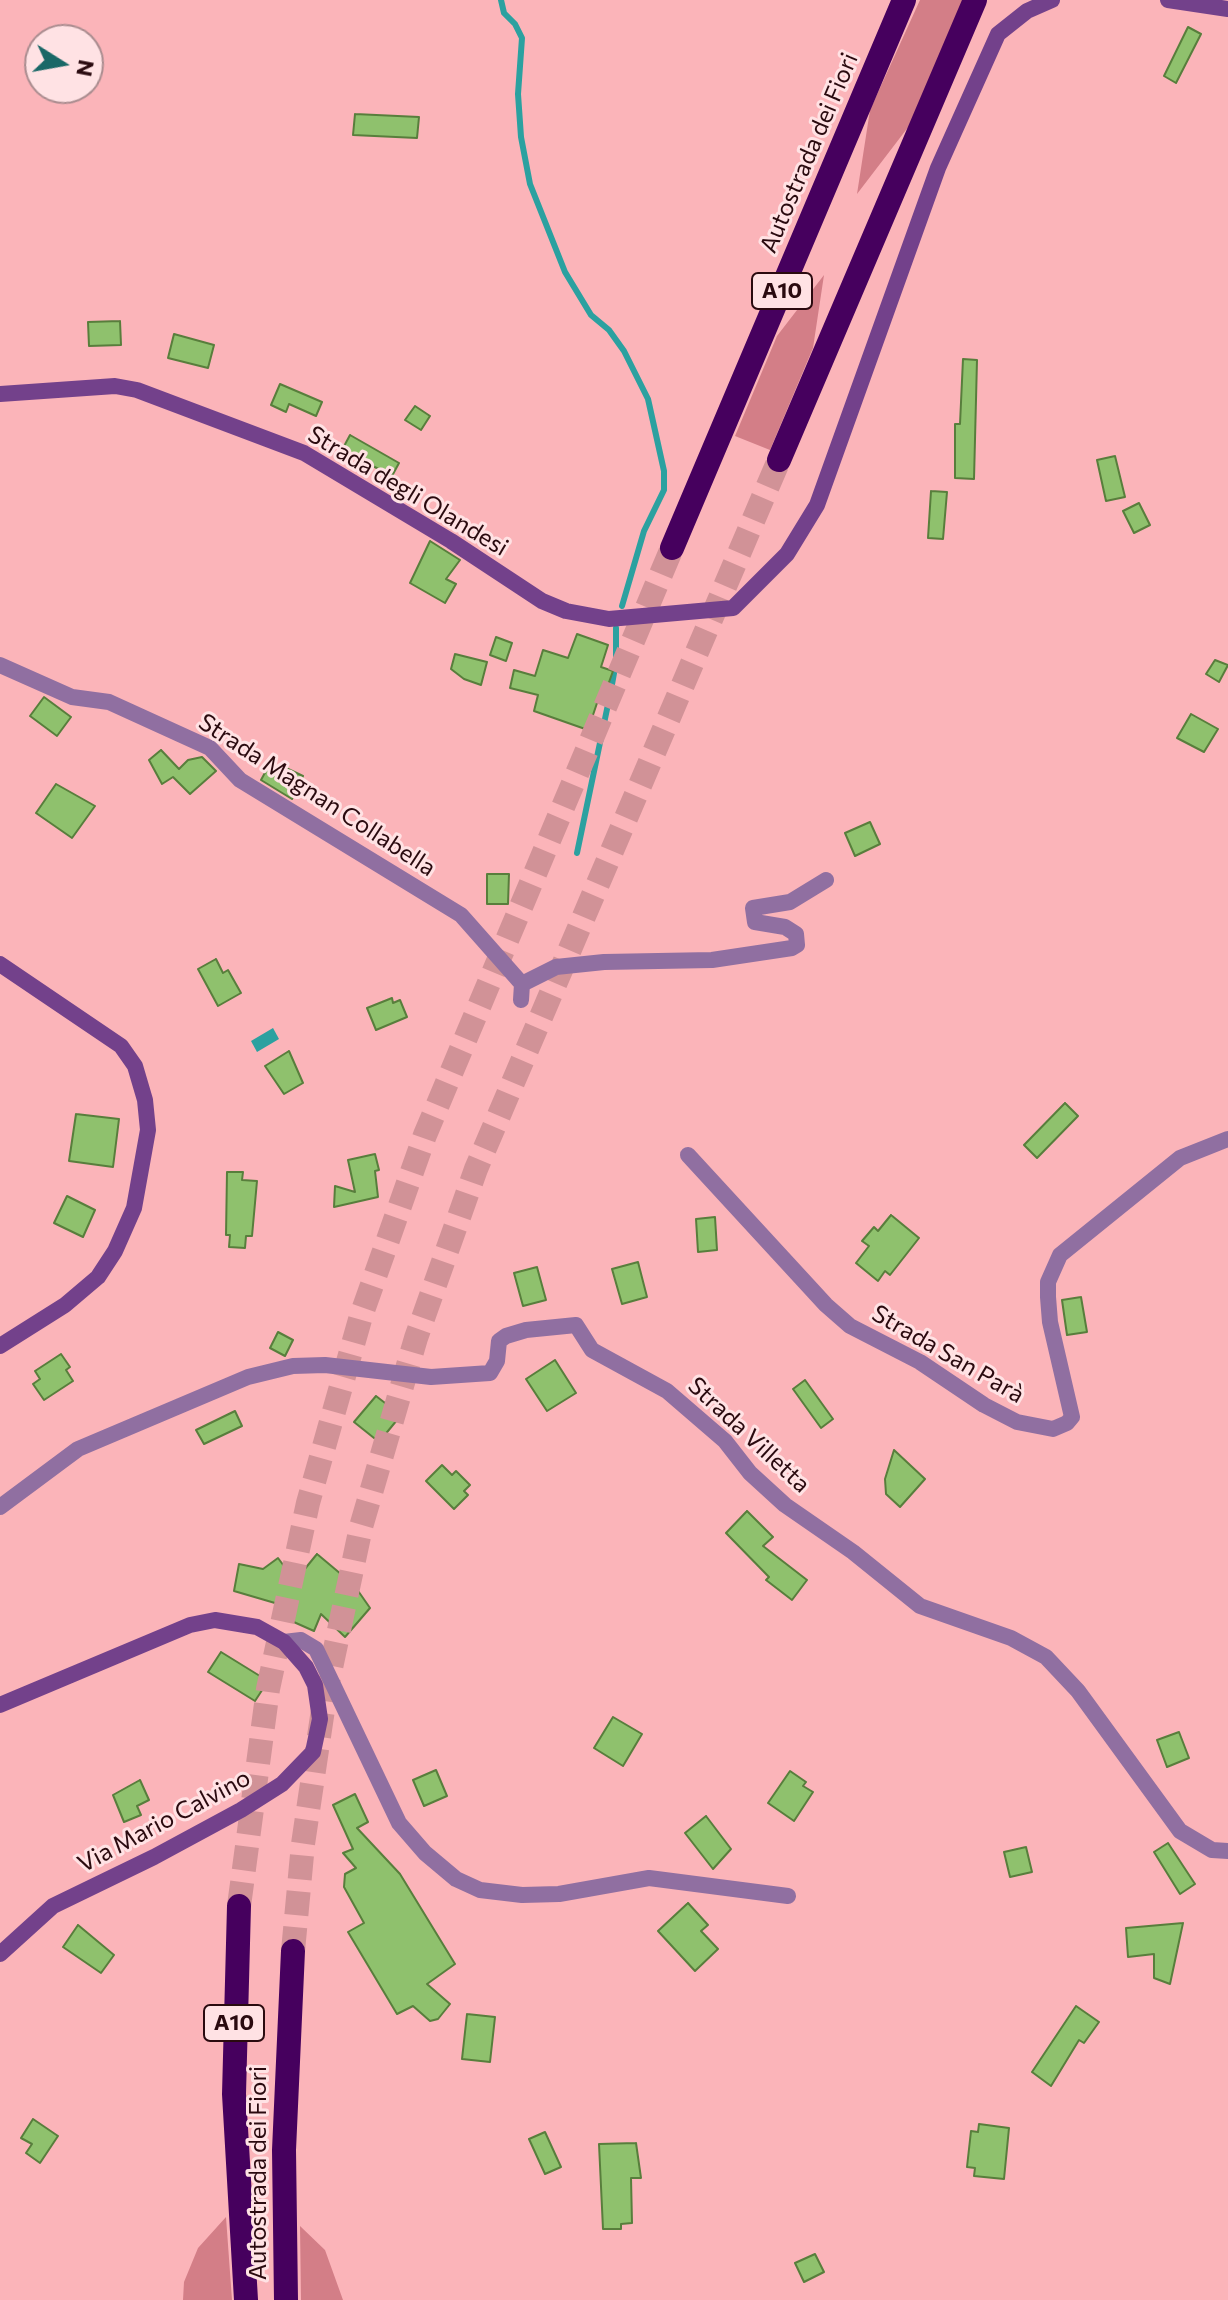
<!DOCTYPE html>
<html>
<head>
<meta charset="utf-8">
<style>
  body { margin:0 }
  #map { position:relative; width:1228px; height:2300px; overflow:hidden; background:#fbb4b9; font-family:Commissioner,sans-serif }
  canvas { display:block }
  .north { position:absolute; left:24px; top:24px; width:80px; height:80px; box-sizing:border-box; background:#ffe2e4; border:2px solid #aa8c8f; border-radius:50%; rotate:101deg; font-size:22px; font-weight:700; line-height:32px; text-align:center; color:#2a0a0f }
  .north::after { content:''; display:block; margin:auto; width:28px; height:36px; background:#1a6867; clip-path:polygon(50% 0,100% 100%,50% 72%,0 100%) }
</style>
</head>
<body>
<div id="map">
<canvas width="1228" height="2300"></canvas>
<div class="north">N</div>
</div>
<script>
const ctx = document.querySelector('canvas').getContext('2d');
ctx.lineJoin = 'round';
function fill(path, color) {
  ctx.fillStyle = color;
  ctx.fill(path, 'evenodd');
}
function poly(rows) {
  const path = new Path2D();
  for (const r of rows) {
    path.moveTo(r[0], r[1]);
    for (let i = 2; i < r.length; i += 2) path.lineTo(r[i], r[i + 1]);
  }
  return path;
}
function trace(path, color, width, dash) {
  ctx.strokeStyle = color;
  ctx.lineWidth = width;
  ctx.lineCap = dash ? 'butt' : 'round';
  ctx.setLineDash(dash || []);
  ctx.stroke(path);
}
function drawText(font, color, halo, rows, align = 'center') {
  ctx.font = font + ' Commissioner,sans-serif';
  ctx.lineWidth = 6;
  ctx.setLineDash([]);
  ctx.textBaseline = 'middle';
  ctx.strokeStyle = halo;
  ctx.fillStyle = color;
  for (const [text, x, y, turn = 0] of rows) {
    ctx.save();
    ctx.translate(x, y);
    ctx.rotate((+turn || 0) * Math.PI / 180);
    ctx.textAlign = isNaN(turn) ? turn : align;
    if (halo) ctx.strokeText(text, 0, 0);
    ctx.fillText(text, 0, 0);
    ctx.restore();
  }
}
fill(poly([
  [920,0,963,0,909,126,857,194,870,110],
  [824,275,813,348,770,450,735,436,777,336],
  [226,2217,232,2300,183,2300,184,2282,198,2248],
  [300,2226,325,2250,343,2300,301,2300]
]), '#d37e87');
fill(poly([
  [273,1028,279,1039,257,1052,251,1041]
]), '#2ba1a0');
trace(poly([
  [501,0,504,13,515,24,522,38,518,94,521,137,530,184,565,272,591,315,609,330,624,351,648,399,664,471,664,490,644,531,622,606],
  [577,853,611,690,616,662,616,628]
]), '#2ba1a0', 6);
const building = poly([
  [1188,27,1201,34,1176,83,1164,76,1188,27],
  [355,114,419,117,417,138,353,135,355,114],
  [120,321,121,345,89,346,88,322,120,321],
  [174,334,214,345,208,368,168,358,174,334],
  [963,359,977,360,974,479,955,478,955,424,960,424,963,359],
  [280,384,322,402,316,416,289,404,286,412,271,405,280,384],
  [415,406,430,416,421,430,405,420,415,406],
  [350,435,399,463,392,476,342,450,350,435],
  [1115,456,1125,497,1106,501,1097,460,1115,456],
  [931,491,947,492,943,539,928,538,931,491],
  [1139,503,1150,525,1134,533,1123,511,1139,503],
  [430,541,460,560,446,579,456,584,445,603,410,583,430,541],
  [577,634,608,645,601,667,613,671,608,685,603,685,588,730,534,711,538,695,510,688,514,670,535,676,543,650,568,658,577,634],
  [496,637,512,643,506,661,490,655,496,637],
  [455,654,487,662,481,685,464,679,451,669,455,654],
  [1215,660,1228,665,1219,682,1206,674,1215,660],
  [44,697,71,717,57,736,30,716,44,697],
  [1191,714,1218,729,1204,752,1177,738,1191,714],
  [161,750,179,769,188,760,202,757,216,771,190,794,173,777,162,784,149,760,161,750],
  [284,767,303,776,292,799,261,780,267,769,279,776,284,767],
  [56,784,95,806,72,838,36,813,56,784],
  [870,822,880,844,855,856,845,833,870,822],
  [487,874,509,874,508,904,487,904,487,874],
  [216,959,223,973,228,970,241,993,218,1006,198,969,216,959],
  [392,998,393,1003,400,1000,407,1017,376,1030,367,1008,392,998],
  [289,1051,303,1083,284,1094,265,1066,289,1051],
  [1065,1103,1078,1116,1037,1158,1024,1145,1065,1103],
  [76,1114,119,1119,113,1167,69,1161,76,1114],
  [375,1154,379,1170,375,1171,378,1197,334,1207,335,1186,355,1192,348,1160,375,1154],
  [227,1172,243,1172,242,1180,257,1181,252,1236,246,1236,245,1248,229,1247,230,1235,226,1235,227,1172],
  [67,1196,95,1210,83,1237,54,1223,67,1196],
  [891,1215,919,1238,890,1275,885,1271,878,1281,856,1263,869,1246,862,1241,874,1227,878,1231,891,1215],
  [715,1217,717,1250,698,1252,696,1219,715,1217],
  [638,1262,647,1297,622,1304,612,1269,638,1262],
  [537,1267,546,1300,523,1306,514,1273,537,1267],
  [1081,1297,1087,1332,1067,1335,1062,1300,1081,1297],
  [278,1332,293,1340,285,1356,270,1348,278,1332],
  [61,1354,70,1367,66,1370,73,1381,44,1400,33,1384,40,1379,35,1371,61,1354],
  [555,1360,576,1393,547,1411,526,1379,555,1360],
  [805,1380,833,1419,821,1428,793,1389,805,1380],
  [376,1396,394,1410,390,1414,397,1420,379,1442,354,1422,376,1396],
  [235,1411,242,1426,204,1444,196,1430,235,1411],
  [894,1450,925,1479,900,1507,886,1494,885,1479,894,1450],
  [442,1465,452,1475,456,1471,470,1485,464,1491,468,1495,454,1509,426,1481,442,1465],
  [747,1511,773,1537,763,1546,807,1580,792,1600,766,1580,769,1577,726,1533,747,1511],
  [317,1554,354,1585,370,1608,345,1637,321,1614,314,1631,287,1619,292,1608,234,1591,239,1564,263,1569,278,1558,295,1581,317,1554],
  [221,1652,268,1681,255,1701,208,1672,221,1652],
  [613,1717,642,1734,623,1766,594,1748,613,1717],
  [1179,1732,1189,1758,1167,1767,1157,1740,1179,1732],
  [436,1770,447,1796,424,1806,413,1780,436,1770],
  [790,1771,806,1782,803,1786,813,1792,794,1821,768,1803,790,1771],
  [140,1780,149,1800,137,1806,141,1815,124,1822,113,1795,140,1780],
  [355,1794,368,1822,357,1828,400,1874,455,1964,427,1984,450,2004,438,2019,430,2021,413,2006,397,2014,348,1932,364,1923,344,1887,345,1874,356,1868,343,1853,353,1849,333,1805,355,1794],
  [706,1816,731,1849,713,1869,685,1833,706,1816],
  [1168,1843,1195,1884,1180,1894,1154,1852,1168,1843],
  [1026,1847,1032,1872,1010,1877,1004,1852,1026,1847],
  [688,1903,708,1925,701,1931,718,1949,695,1971,658,1931,688,1903],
  [1183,1923,1170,1984,1154,1978,1154,1954,1128,1957,1126,1928,1183,1923],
  [78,1925,114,1955,101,1973,63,1947,78,1925],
  [1076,2006,1099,2022,1084,2043,1079,2040,1051,2086,1032,2072,1076,2006],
  [467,2014,495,2017,490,2062,462,2059,467,2014],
  [33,2119,58,2136,40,2163,26,2153,32,2144,21,2138,33,2119],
  [979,2124,1009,2128,1004,2179,974,2176,975,2168,967,2167,971,2131,978,2132,979,2124],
  [545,2132,561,2167,545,2174,529,2139,545,2132],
  [636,2143,641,2178,631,2178,632,2223,621,2224,621,2229,603,2229,599,2144,636,2143],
  [815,2254,824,2272,804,2282,795,2263,815,2254]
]);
fill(building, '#8fc16d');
trace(building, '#587e3c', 2);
trace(poly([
  [239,1906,268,1689,308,1503,361,1316,425,1135,672,548],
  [293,1951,303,1844,325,1696,361,1527,416,1338,476,1169,779,460]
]), '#d19297', 24, [24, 12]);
trace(poly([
  [0,665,72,697,109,702,210,748,240,780,461,915,522,984,521,1000],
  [522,984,556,967,604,962,712,960,792,948,797,945,796,934,785,927,755,922,753,908,790,902,826,880],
  [688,1155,826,1305,850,1326,920,1362,984,1405,1017,1422,1053,1429,1067,1423,1072,1417,1050,1322,1048,1297,1048,1282,1060,1255,1180,1158,1228,1139],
  [0,1507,78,1449,248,1377,293,1366,325,1365,431,1377,490,1373,497,1361,499,1341,506,1336,526,1330,576,1325,592,1350,667,1391,725,1441,750,1473,785,1505,853,1552,920,1606,1011,1638,1046,1657,1078,1691,1180,1831,1212,1850,1228,1851],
  [284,1642,301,1640,316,1649,399,1823,425,1853,456,1879,480,1890,522,1895,559,1894,649,1878,788,1896]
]), '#906fa1', 16);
trace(poly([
  [1168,0,1228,9],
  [0,394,115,386,137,390,304,453,451,541,542,601,566,611,609,619,733,608,787,554,817,505,938,168,998,34,1027,11,1052,0],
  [0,964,121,1046,135,1066,145,1100,148,1130,134,1208,115,1251,98,1277,65,1305,0,1346],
  [0,1705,190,1625,215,1620,257,1627,284,1642,306,1667,315,1685,320,1719,313,1752,282,1784,241,1810,154,1857,53,1906,0,1954]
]), '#73418b', 16);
trace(poly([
  [779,460,975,0],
  [672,548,904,0],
  [239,1906,234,2094,246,2300],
  [286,2300,284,2150,293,1951]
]), '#46005e', 24);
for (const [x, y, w] of [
  [782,291,60],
  [234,2023,60]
]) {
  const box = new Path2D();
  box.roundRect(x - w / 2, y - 18, w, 36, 6);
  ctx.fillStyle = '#ffe2e4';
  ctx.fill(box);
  trace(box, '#2a0a0f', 2);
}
drawText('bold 22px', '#2a0a0f', null, [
  ["A10",782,291],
  ["A10",234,2023]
]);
drawText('24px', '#2a0a0f', '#ffe2e4', [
  ["Autostrada dei Fiori",809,153,-67],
  ["Strada degli Olandesi",408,491,31],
  ["Strada Magnan Collabella",317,795,33],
  ["Strada San Parà",948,1354,30],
  ["Strada Villetta",749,1435,43],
  ["Via Mario Calvino",164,1821,-28],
  ["Autostrada dei Fiori",258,2173,-90]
]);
</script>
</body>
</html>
